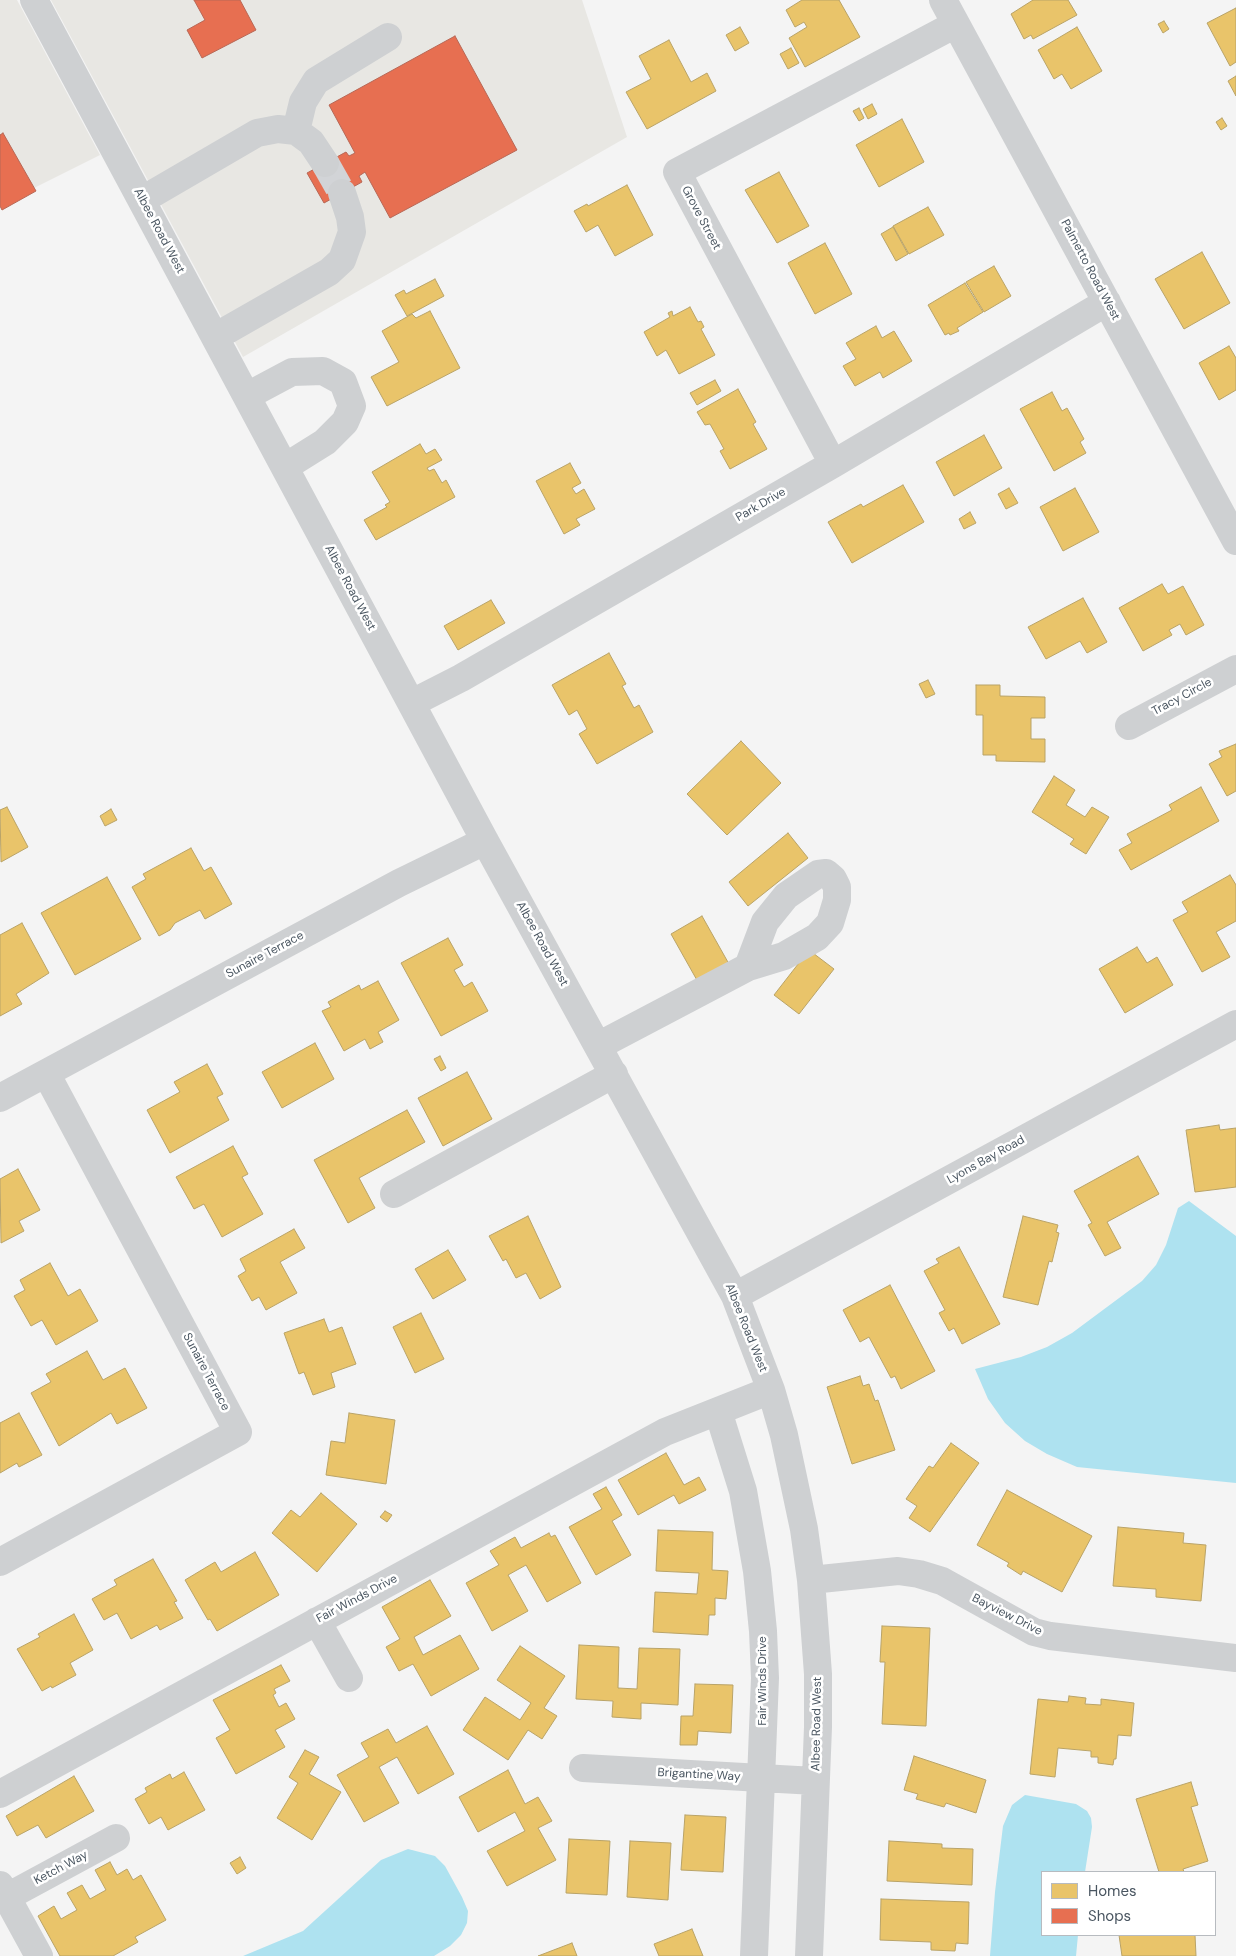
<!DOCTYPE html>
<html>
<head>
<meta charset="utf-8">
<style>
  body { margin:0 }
  #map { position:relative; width:1236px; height:1956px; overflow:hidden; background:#f4f4f4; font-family:"DM Sans",sans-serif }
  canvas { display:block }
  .legend { position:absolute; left:1041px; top:1871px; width:175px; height:65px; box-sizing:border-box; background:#fff; border:1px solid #b7bbc0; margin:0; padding:6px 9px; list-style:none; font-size:15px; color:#4a5661 }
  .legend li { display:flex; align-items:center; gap:10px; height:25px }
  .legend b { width:25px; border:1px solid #b7bbc0 }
</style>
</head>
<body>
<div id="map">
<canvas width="1236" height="1956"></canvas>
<ul class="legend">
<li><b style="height:14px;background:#e9c46a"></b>Homes</li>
<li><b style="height:14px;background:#e76f51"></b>Shops</li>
</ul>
</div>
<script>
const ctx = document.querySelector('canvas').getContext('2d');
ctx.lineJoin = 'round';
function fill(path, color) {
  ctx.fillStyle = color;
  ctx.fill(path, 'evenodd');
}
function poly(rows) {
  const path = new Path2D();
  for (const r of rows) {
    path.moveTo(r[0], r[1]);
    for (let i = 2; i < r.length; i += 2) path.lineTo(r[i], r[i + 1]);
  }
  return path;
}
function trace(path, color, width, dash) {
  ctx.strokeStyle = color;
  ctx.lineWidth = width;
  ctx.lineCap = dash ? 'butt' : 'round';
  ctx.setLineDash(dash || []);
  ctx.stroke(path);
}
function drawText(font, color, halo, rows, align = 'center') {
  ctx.font = font + ' "DM Sans",sans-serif';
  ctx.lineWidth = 5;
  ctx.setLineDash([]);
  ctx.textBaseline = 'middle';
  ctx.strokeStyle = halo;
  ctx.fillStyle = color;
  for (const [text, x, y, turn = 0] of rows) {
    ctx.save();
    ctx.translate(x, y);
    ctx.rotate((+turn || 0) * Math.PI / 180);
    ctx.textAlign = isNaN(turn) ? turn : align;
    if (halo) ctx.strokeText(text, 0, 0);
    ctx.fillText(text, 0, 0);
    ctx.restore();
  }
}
fill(poly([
  [0,0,17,0,100,155,0,205],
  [51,0,582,0,627,137,243,357]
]), '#e8e7e3');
fill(poly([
  [1189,1201,1236,1236,1236,1483,1077,1467,1047,1454,1025,1441,1005,1423,988,1399,975,1369,1021,1357,1047,1347,1072,1333,1142,1281,1156,1265,1166,1245,1178,1208],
  [1025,1795,1076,1804,1087,1811,1091,1818,1092,1827,1085,1872,1042,1872,1042,1935,1078,1935,1076,1956,990,1956,995,1892,1003,1826,1012,1805],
  [408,1849,435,1856,445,1866,462,1897,468,1911,467,1923,461,1935,450,1946,434,1956,243,1956,303,1931,381,1860]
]), '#aee2f0');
const homes = poly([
  [839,0,860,37,805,67,789,38,807,27,804,22,795,27,786,10,802,0,839,0],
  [1033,0,1068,0,1077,15,1033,39,1031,35,1024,39,1011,14,1033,0],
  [1236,8,1236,62,1230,66,1207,23,1236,8],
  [1164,21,1169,29,1163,33,1158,24,1164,21],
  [740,27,749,43,735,51,726,35,740,27],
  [1077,27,1102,71,1071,89,1062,74,1054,79,1038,50,1077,27],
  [669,40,691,82,707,73,716,91,647,129,626,92,651,79,639,56,669,40],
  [791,48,799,63,788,69,780,54,791,48],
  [1236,76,1236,96,1228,81,1236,76],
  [872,104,877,114,868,119,863,109,872,104],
  [859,108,864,118,859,121,853,111,859,108],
  [1222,118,1227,126,1221,130,1216,122,1222,118],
  [902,119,924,162,879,187,856,145,902,119],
  [779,172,809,226,777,243,745,190,779,172],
  [627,185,653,235,615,256,598,225,586,232,574,211,587,204,588,206,627,185],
  [928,207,944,235,909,254,893,226,928,207],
  [893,227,908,254,896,261,881,234,893,227],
  [825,243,852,294,815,314,788,263,825,243],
  [1202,252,1230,303,1184,329,1155,279,1202,252],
  [994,266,1011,296,984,312,966,282,994,266],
  [435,279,444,296,407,316,395,295,404,290,406,294,435,279],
  [965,283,983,312,957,328,959,331,950,335,949,333,945,335,928,305,965,283],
  [690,307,698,322,701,321,704,327,701,329,715,355,679,374,666,350,657,356,644,332,670,317,668,313,672,311,673,316,690,307],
  [430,311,460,368,387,406,371,377,399,362,382,331,412,314,416,318,430,311],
  [876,326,882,338,894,331,912,361,883,378,880,372,855,386,843,366,856,359,846,343,876,326],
  [1229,346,1236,358,1236,390,1219,400,1199,363,1229,346],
  [715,380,721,391,697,405,690,393,715,380],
  [738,389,756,422,753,424,767,449,730,469,720,451,724,449,710,424,705,425,697,412,738,389],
  [1052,392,1062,411,1067,408,1084,439,1080,442,1086,453,1054,471,1020,409,1052,392],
  [984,435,1002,468,954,496,936,462,984,435],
  [420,444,426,454,435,449,442,460,427,468,429,471,434,469,442,483,446,480,455,497,376,540,364,520,387,507,385,505,390,502,372,472,420,444],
  [570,463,581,483,572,488,576,494,584,489,595,509,576,519,580,525,564,534,536,481,570,463],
  [903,485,924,522,852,563,828,522,861,504,863,507,903,485],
  [1009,488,1018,503,1006,509,998,494,1009,488],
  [1075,488,1099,532,1063,551,1040,507,1075,488],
  [970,512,976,523,964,529,959,519,970,512],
  [1162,584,1168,594,1183,586,1204,625,1186,635,1180,624,1169,630,1172,635,1143,651,1119,608,1162,584],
  [1083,598,1107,642,1087,653,1080,641,1046,659,1028,627,1083,598],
  [491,600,505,623,458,650,444,626,491,600],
  [609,653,626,684,622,686,634,708,639,705,653,732,597,764,579,734,587,729,577,710,569,715,552,685,609,653],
  [928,680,935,694,926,698,919,684,928,680],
  [976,685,1000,685,1000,696,1045,697,1045,718,1031,718,1031,739,1045,739,1045,762,996,761,996,755,983,755,983,715,976,715,976,685],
  [741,741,781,783,727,835,687,794,741,741],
  [1236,744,1236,791,1227,796,1209,764,1222,757,1219,751,1236,744],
  [1054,776,1075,790,1066,805,1085,817,1092,807,1109,817,1086,854,1070,844,1074,839,1032,812,1054,776],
  [1201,787,1219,821,1131,870,1119,850,1132,843,1127,834,1172,810,1169,805,1201,787],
  [7,807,28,847,1,862,0,810,7,807],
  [111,809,117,820,105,826,100,816,111,809],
  [788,833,808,858,748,906,729,882,788,833],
  [191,848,204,871,211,867,232,904,205,919,200,910,175,923,170,930,159,936,132,887,146,879,143,874,191,848],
  [1230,875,1236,885,1236,921,1216,932,1230,957,1202,972,1173,920,1188,912,1182,902,1230,875],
  [107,877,141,939,75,975,41,913,107,877],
  [702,916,729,964,698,982,671,934,702,916],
  [22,923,49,973,16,994,22,1004,0,1016,0,935,22,923],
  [448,938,463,965,454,970,464,987,472,982,488,1011,441,1036,401,963,448,938],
  [1137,947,1147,963,1157,957,1173,985,1125,1013,1099,969,1137,947],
  [809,950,834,969,799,1014,774,995,809,950],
  [378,981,399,1020,378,1032,383,1042,370,1049,365,1039,344,1051,322,1011,331,1007,328,1002,359,985,361,990,378,981],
  [315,1043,334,1079,282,1108,262,1072,315,1043],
  [440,1056,446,1068,441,1071,434,1059,440,1056],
  [207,1064,223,1094,217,1097,229,1120,170,1153,147,1110,180,1092,174,1082,207,1064],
  [467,1072,492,1119,443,1146,418,1098,467,1072],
  [407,1110,425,1142,359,1178,375,1208,348,1223,314,1160,407,1110],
  [1219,1125,1220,1130,1236,1128,1236,1187,1195,1192,1186,1130,1219,1125],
  [233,1146,248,1174,242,1177,263,1214,222,1237,204,1204,194,1209,176,1177,233,1146],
  [1138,1156,1159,1194,1107,1222,1121,1248,1105,1256,1088,1225,1092,1223,1074,1191,1138,1156],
  [18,1169,40,1210,19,1221,24,1231,1,1243,0,1179,18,1169],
  [528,1216,561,1287,540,1299,526,1273,516,1278,506,1259,503,1261,489,1236,528,1216],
  [1023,1216,1058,1225,1056,1232,1059,1233,1052,1262,1049,1261,1038,1305,1003,1297,1023,1216],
  [294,1229,305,1248,280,1262,297,1293,266,1310,259,1297,252,1301,238,1276,246,1271,240,1259,294,1229],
  [959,1247,1000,1324,962,1344,954,1328,949,1331,939,1313,945,1310,924,1271,939,1263,936,1259,959,1247],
  [448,1250,466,1280,433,1299,415,1269,448,1250],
  [50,1263,68,1296,80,1289,98,1321,56,1345,42,1320,31,1326,14,1296,25,1290,20,1280,50,1263],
  [890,1285,935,1371,901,1389,895,1376,891,1378,869,1337,860,1342,843,1310,890,1285],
  [421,1313,444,1359,415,1373,393,1327,421,1313],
  [324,1319,329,1332,342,1327,356,1364,331,1373,335,1387,313,1395,304,1372,299,1374,284,1333,324,1319],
  [87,1351,103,1380,125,1368,147,1408,117,1424,111,1413,59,1446,31,1393,51,1382,46,1374,87,1351],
  [860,1376,863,1386,869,1384,875,1401,878,1400,895,1450,852,1464,827,1387,860,1376],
  [19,1413,42,1455,19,1467,17,1463,0,1473,0,1423,19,1413],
  [349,1413,395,1420,386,1484,326,1475,331,1441,345,1443,349,1413],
  [951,1443,979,1463,930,1532,909,1518,917,1506,906,1499,929,1466,933,1468,951,1443],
  [666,1453,684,1485,699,1477,706,1490,679,1504,674,1495,638,1515,618,1480,666,1453],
  [606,1487,622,1515,612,1521,631,1555,596,1575,569,1527,602,1509,593,1494,606,1487],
  [1007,1490,1092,1536,1062,1592,1023,1571,1021,1575,1007,1566,1009,1563,977,1545,1007,1490],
  [321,1493,357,1524,317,1572,272,1533,291,1510,300,1517,321,1493],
  [385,1511,392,1515,387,1522,380,1517,385,1511],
  [1118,1527,1184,1533,1183,1543,1206,1545,1201,1601,1156,1597,1156,1589,1113,1586,1118,1527],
  [658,1530,713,1532,712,1570,728,1571,727,1586,726,1599,715,1598,715,1615,709,1615,708,1635,653,1632,655,1592,697,1594,699,1573,656,1571,658,1530],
  [549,1533,551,1537,555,1535,581,1583,547,1602,526,1565,508,1575,528,1611,492,1631,466,1583,499,1565,490,1551,515,1537,521,1548,549,1533],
  [255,1552,279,1595,217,1631,210,1619,208,1620,185,1580,215,1562,221,1572,255,1552],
  [153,1559,177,1601,174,1602,183,1618,160,1630,157,1625,131,1639,117,1613,104,1620,92,1599,117,1585,114,1580,153,1559],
  [430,1580,451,1616,414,1637,423,1655,460,1635,479,1669,431,1696,413,1664,399,1671,386,1647,400,1639,382,1607,430,1580],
  [74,1614,93,1650,70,1663,76,1675,52,1688,51,1686,42,1691,17,1649,40,1637,38,1634,74,1614],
  [882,1626,930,1628,926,1726,882,1724,885,1662,880,1662,882,1626],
  [579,1645,619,1647,618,1688,637,1689,639,1648,680,1649,678,1705,641,1703,641,1719,612,1717,613,1701,576,1699,579,1645],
  [520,1646,565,1676,544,1708,557,1716,542,1739,528,1730,508,1760,463,1730,485,1697,520,1720,531,1703,497,1680,520,1646],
  [281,1665,290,1681,274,1689,276,1693,273,1695,279,1707,286,1703,295,1719,275,1730,285,1747,236,1774,216,1738,230,1730,213,1700,281,1665],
  [695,1684,733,1685,731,1733,698,1731,697,1745,680,1745,681,1716,693,1716,695,1684],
  [1069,1696,1086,1698,1085,1704,1101,1705,1101,1699,1134,1703,1131,1736,1118,1735,1116,1759,1114,1759,1113,1765,1098,1763,1098,1757,1091,1757,1091,1751,1058,1748,1055,1777,1030,1774,1038,1699,1068,1702,1069,1696],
  [427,1726,454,1774,418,1794,397,1757,379,1767,399,1803,364,1822,337,1775,369,1757,361,1743,388,1729,396,1743,427,1726],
  [305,1750,319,1757,309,1774,341,1792,312,1840,277,1818,298,1783,289,1777,305,1750],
  [914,1756,986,1780,976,1813,946,1803,944,1807,916,1799,918,1794,904,1790,914,1756],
  [508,1770,525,1804,538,1797,552,1821,538,1828,556,1860,507,1886,487,1851,525,1831,515,1812,478,1832,459,1797,508,1770],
  [184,1772,205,1810,168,1830,161,1817,149,1824,135,1799,147,1792,145,1788,170,1774,172,1779,184,1772],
  [74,1776,94,1811,46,1838,38,1825,17,1836,6,1816,74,1776],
  [1191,1782,1198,1805,1191,1807,1208,1861,1183,1869,1184,1872,1159,1872,1136,1799,1191,1782],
  [685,1815,726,1817,723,1872,681,1870,685,1815],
  [569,1839,610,1841,607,1895,566,1893,569,1839],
  [630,1841,671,1843,668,1900,627,1897,630,1841],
  [889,1841,942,1844,942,1848,973,1849,972,1885,887,1881,889,1841],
  [240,1857,246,1868,237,1874,230,1863,240,1857],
  [110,1862,117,1875,127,1869,133,1880,141,1875,166,1920,135,1937,138,1942,113,1956,60,1956,38,1916,54,1906,61,1919,77,1910,67,1893,82,1885,90,1899,106,1890,95,1870,110,1862],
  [881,1899,969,1902,968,1944,956,1943,955,1951,931,1950,931,1942,880,1940,881,1899],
  [692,1929,703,1956,659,1956,654,1944,692,1929],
  [1119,1935,1195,1935,1196,1956,1122,1956,1119,1935],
  [572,1943,577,1956,538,1956,572,1943]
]);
fill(homes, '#e9c46a');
trace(homes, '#b9a367', 1);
const shops = poly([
  [194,0,240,0,256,30,202,58,187,30,205,20,194,0],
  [455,36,517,150,390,218,365,172,359,176,362,182,324,203,307,173,346,152,349,156,355,153,329,105,455,36],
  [3,133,36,191,2,210,0,206,0,135,3,133]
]);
fill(shops, '#e76f51');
trace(shops, '#b86856', 1);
trace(poly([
  [325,163,342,193]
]), '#d2d4d7', 28, [28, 14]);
trace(poly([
  [34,0,485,841,735,1296,771,1390,784,1435,804,1529,811,1580,818,1674,818,1727,809,1956],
  [943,0,1236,541],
  [296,131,303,102,316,81,388,37],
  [142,200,257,133,278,129,296,131,311,142,325,163],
  [215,337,329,272,342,260,352,232,350,217,342,193],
  [247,396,292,372,323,371,343,382,352,406,345,422,325,442,285,467],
  [833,464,677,172,956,24],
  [412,703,461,678,833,464,1107,302],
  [1129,726,1236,669],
  [598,1046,748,967,784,956,817,937,830,923,837,900,837,887,833,879,826,873,818,874,786,896,765,922,748,967],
  [0,1098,399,883,485,841],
  [394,1194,614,1074],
  [735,1296,1236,1024],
  [718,1411,743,1491,757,1571,763,1631,765,1678,754,1956],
  [0,1562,238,1432,46,1073],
  [811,1580,898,1571,919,1574,942,1581,1034,1632,1050,1636,1236,1658],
  [317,1621,349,1678],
  [583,1768,815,1781],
  [0,1794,665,1432,771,1390],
  [0,1885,39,1956],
  [7,1897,116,1838]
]), '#ced0d2', 28);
drawText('12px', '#4a5661', '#fff', [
  ["Grove Street",701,218,62],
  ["Albee Road West",159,231,62],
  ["Palmetto Road West",1090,270,62],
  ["Park Drive",761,505,-30],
  ["Albee Road West",350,588,62],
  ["Tracy Circle",1182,697,-28],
  ["Albee Road West",542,944,61],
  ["Sunaire Terrace",265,955,-28],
  ["Lyons Bay Road",986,1160,-29],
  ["Albee Road West",746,1328,68],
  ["Sunaire Terrace",206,1372,62],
  ["Fair Winds Drive",357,1599,-28],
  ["Bayview Drive",1007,1615,27],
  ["Fair Winds Drive",763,1681,-90],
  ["Albee Road West",817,1724,-89],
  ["Brigantine Way",699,1775,3],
  ["Ketch Way",61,1868,-28]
]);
</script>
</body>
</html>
